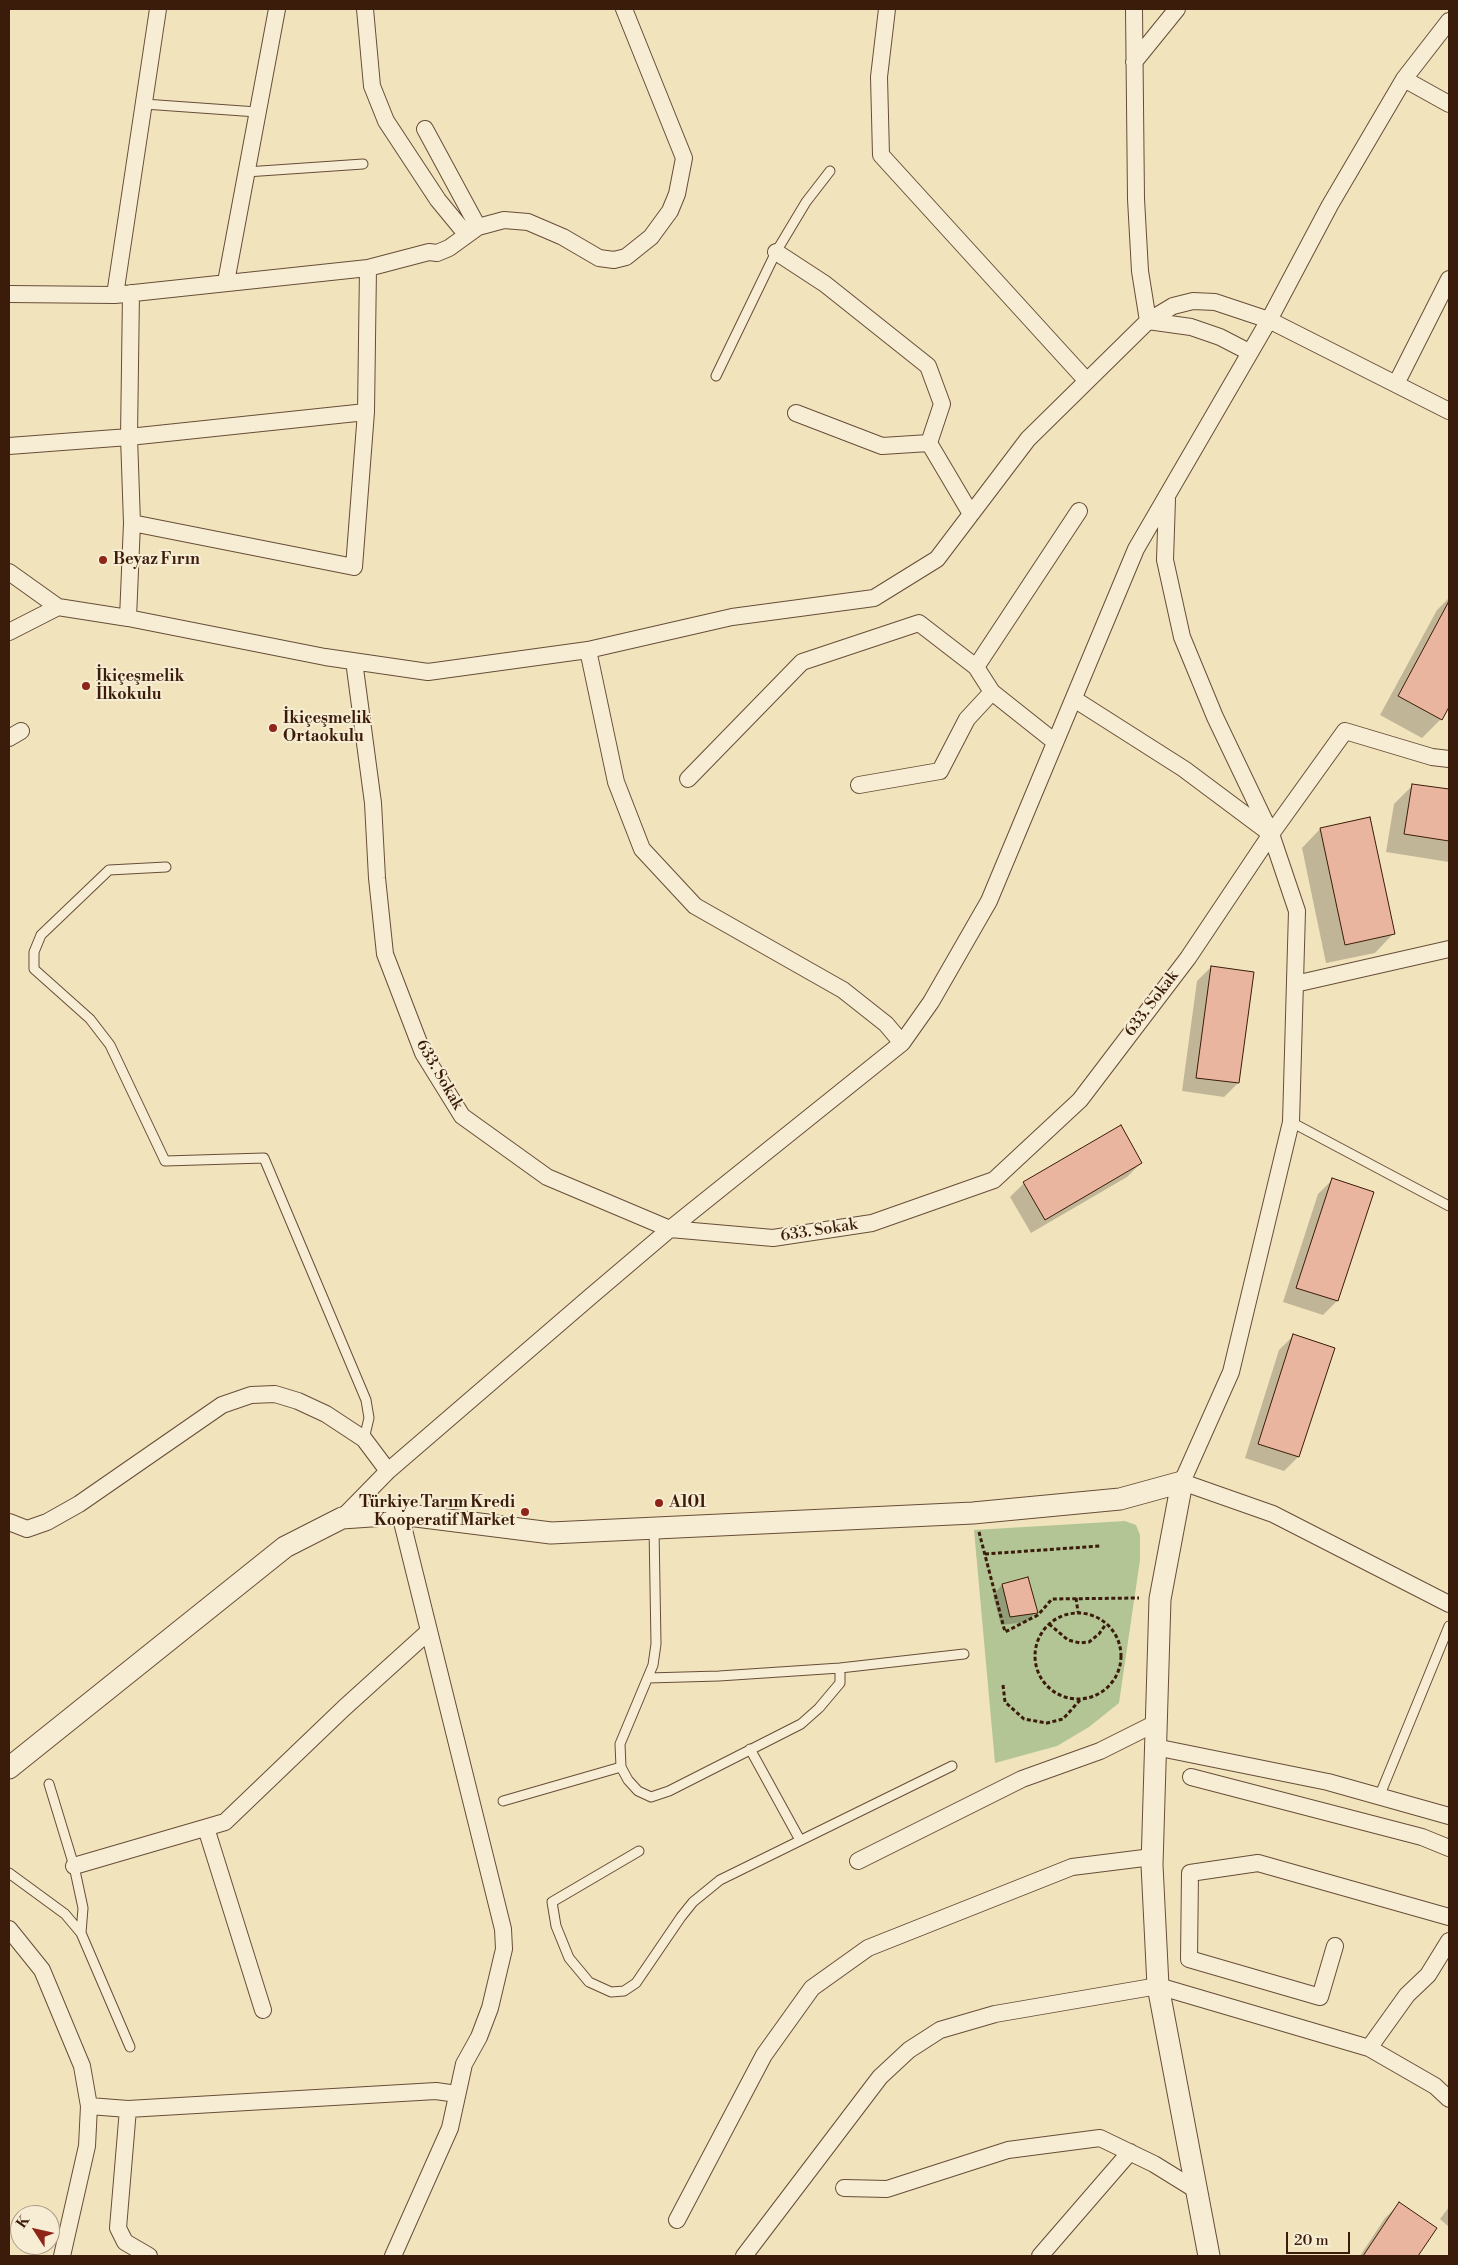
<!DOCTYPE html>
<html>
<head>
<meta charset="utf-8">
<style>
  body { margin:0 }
  #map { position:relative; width:1458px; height:2265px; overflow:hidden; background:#f1e4bd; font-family:"Libre Bodoni",serif }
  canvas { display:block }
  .frame { position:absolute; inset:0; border:10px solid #3b1b0a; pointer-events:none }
  .north { position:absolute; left:10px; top:2205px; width:50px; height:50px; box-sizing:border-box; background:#f6edd4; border:1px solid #ab9983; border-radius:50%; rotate:305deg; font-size:14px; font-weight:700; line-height:20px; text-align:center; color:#3b1b0a }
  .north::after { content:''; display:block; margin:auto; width:18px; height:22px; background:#8f2418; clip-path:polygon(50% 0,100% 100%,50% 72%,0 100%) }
  .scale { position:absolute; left:1286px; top:2232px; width:64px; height:22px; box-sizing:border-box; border:2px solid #3b1b0a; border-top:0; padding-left:6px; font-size:15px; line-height:18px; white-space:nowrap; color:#3b1b0a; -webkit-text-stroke:4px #f6edd4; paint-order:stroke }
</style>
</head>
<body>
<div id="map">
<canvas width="1458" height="2265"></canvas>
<div class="frame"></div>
<div class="north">K</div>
<div class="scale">20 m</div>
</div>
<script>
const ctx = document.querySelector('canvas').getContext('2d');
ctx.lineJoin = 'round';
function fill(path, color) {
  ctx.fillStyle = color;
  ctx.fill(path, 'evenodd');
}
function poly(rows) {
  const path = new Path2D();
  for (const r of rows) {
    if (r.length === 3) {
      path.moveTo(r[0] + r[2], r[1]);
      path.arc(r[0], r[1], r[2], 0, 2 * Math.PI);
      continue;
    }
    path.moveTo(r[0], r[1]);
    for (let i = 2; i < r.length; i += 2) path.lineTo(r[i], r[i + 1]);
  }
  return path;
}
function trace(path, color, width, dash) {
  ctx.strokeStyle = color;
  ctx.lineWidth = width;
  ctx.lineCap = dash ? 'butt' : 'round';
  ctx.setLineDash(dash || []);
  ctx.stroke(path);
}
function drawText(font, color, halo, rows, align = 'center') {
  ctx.font = font + ' "Libre Bodoni",serif';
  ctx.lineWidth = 4;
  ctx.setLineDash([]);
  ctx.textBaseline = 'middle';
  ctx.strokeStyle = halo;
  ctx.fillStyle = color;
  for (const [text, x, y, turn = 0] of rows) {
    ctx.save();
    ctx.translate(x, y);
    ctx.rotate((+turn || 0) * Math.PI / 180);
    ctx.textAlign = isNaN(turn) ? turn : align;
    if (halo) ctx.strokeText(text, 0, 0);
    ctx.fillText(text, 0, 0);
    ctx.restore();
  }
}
fill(poly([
  [1125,1521,1136,1525,1140,1535,1140,1560,1119,1703,1089,1727,1057,1746,995,1763,974,1530]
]), '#b4c595');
fill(poly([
  [1449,598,1449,704,1441,719,1422,738,1380,715,1437,610],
  [1413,785,1449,791,1449,862,1386,852,1394,804],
  [1320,829,1393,934,1375,953,1326,963,1302,848],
  [1211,967,1238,1083,1224,1097,1182,1091,1197,981],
  [1141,1163,1127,1177,1031,1233,1010,1197,1024,1183],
  [1332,1180,1372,1193,1337,1301,1323,1315,1283,1302,1318,1194],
  [1293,1336,1298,1457,1284,1471,1245,1458,1279,1350],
  [1002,1585,1036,1612,1027,1622,1001,1625,993,1595],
  [1399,2204,1435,2228,1417,2256,1360,2256,1385,2218],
  [1449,2207,1449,2227,1440,2219]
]), '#0003');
const building = poly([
  [1449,601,1449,707,1442,720,1398,696,1449,601],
  [1412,784,1449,789,1449,841,1404,834,1412,784],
  [1370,817,1395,934,1345,945,1320,828,1370,817],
  [1211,966,1254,972,1239,1083,1196,1078,1211,966],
  [1121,1125,1142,1163,1045,1220,1023,1182,1121,1125],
  [1332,1178,1374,1192,1338,1301,1296,1288,1332,1178],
  [1293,1334,1335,1348,1299,1457,1258,1444,1293,1334],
  [1028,1577,1038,1613,1010,1617,1002,1584,1028,1577],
  [1399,2202,1437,2228,1418,2256,1363,2256,1399,2202]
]);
fill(building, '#eab59e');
trace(building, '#3b1b0a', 1);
const service = poly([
  [144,104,257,112],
  [246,172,363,164],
  [716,376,776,252,806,202,830,171],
  [166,867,109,870,41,935,34,952,34,969,90,1019,110,1045,165,1161,264,1158,366,1400,369,1418,364,1439],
  [1291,1122,1449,1206],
  [654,1528,656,1644,653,1665,620,1744,621,1767,628,1780,638,1791,651,1797,669,1791,801,1724,819,1708,840,1683,840,1668],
  [648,1678,719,1676,840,1668,964,1654],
  [750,1749,800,1840],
  [49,1784,74,1866,83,1908,81,1933],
  [1379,1797,1449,1626],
  [503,1801,621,1767],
  [639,1851,552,1902,556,1926,569,1958,589,1982,611,1992,624,1991,636,1983,681,1917,693,1902,720,1880,952,1766],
  [9,1873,65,1914,81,1933,130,2047]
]);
const minor = poly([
  [365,9,372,86,386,121,438,200,466,234],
  [887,9,879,77,881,155,1086,380],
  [1134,62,1177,9],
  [1404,79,1449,104],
  [425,129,478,227],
  [776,252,825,284,928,366,942,404,929,443,971,514],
  [226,282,277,9],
  [9,294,115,295,368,268,429,252,437,253,449,248,478,227,504,220,528,222,563,237,599,258,614,260,626,257,651,237,670,211,677,194,684,158,624,9],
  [115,295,158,9],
  [1148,321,1173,306,1193,301,1215,302,1269,320,1449,411],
  [1148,321,1191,327,1220,337,1249,352],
  [1396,384,1449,279],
  [796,413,882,446,929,443],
  [9,446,129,437,366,412],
  [1167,499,1165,560,1182,637,1215,717,1270,832],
  [132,523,354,567,366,412,368,268],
  [9,572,58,607,128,618,325,657,428,672,588,650,732,617,874,598,937,559,1028,439,1148,321,1140,271,1136,199,1134,9],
  [128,618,132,523,129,437,131,293],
  [9,632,58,607],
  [354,661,373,803,377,878,385,954,423,1053,462,1116,547,1177,670,1229,773,1238,872,1223,994,1180,1080,1100,1188,958,1271,834,1345,731,1432,757,1449,759],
  [976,667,1079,511],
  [1074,699,1184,769,1271,834,1297,911,1291,1122,1231,1372,1182,1482,1273,1514,1449,1604],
  [9,738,21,731],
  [688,779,802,662,919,623,976,667,992,692,1055,742],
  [859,785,940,771,967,719,992,692],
  [1295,984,1449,949],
  [902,1043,931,1002,989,901,1136,549,1269,320,1330,205,1404,79,1449,21],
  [342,1518,388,1471,590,1297,670,1229,902,1043,886,1024,843,990,695,906,642,849,616,782,588,650],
  [9,1522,27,1529,47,1522,79,1504,222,1405,251,1395,275,1394,298,1401,326,1414,364,1439,388,1471],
  [1155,1747,1328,1782,1449,1816],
  [1191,1777,1422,1837,1449,1848],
  [206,1828,263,2010],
  [858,1861,1022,1779,1100,1751,1156,1723],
  [74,1866,225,1822,344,1708,428,1632],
  [9,1929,42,1970,82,2066,89,2106,87,2146,62,2256],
  [1335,1946,1320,1997,1189,1959,1190,1873,1258,1863,1449,1917],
  [1369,2048,1407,1995,1428,1975,1449,1941],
  [89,2106,128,2109,436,2091,457,2094],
  [128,2109,118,2228,125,2242,149,2256],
  [844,2188,887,2189,1008,2150,1100,2138,1154,2164,1196,2190],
  [677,2220,764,2055,812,1988,868,1948,1072,1867,1152,1857],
  [393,2256,450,2128,464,2064,479,2037,490,2008,504,1949,503,1929,400,1514],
  [744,2256,880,2077,909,2050,940,2030,995,2014,1158,1986,1369,2048,1435,2086,1449,2099],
  [1040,2256,1130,2152]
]);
const tertiary = poly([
  [9,1768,285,1547,342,1518,400,1514,551,1533,973,1513,1120,1499,1182,1482,1160,1599,1152,1865,1158,1986,1209,2256]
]);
trace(service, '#684d37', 11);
trace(minor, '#684d37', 18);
trace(tertiary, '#684d37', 23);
trace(poly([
  [979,1532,1005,1632,1038,1615,1052,1599,1139,1598],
  [985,1554,1100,1546],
  [1076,1598,1078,1612],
  [1078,1656,43],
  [1049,1624,1068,1640,1080,1643,1089,1642,1099,1634,1106,1624],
  [1003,1685,1005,1702,1024,1719,1047,1723,1063,1719,1081,1699]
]), '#3b1b0a', 3, [4, 2.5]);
trace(service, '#f6edd4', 9);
trace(minor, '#f6edd4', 16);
trace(tertiary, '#f6edd4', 21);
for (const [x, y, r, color] of [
  [103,560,5,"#8f2418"],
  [86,686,5,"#8f2418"],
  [273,728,5,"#8f2418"],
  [659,1503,5,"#8f2418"],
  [525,1512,5,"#8f2418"]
]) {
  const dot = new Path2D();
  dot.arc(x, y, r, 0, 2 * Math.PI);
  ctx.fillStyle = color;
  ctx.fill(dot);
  trace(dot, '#f6edd4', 2);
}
drawText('bold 16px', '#3b1b0a', '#f6edd4', [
  ["Beyaz Fırın",113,560],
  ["İkiçeşmelik",96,677],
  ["İlkokulu",96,695],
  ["İkiçeşmelik",283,719],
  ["Ortaokulu",283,737],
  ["Türkiye Tarım Kredi",515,1503,"right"],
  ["Kooperatif Market",515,1521,"right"],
  ["A101",669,1503]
], 'left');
drawText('16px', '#3b1b0a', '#f6edd4', [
  ["633. Sokak",1152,1004,-53],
  ["633. Sokak",439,1075,60],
  ["633. Sokak",819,1231,-9]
]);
</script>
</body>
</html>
